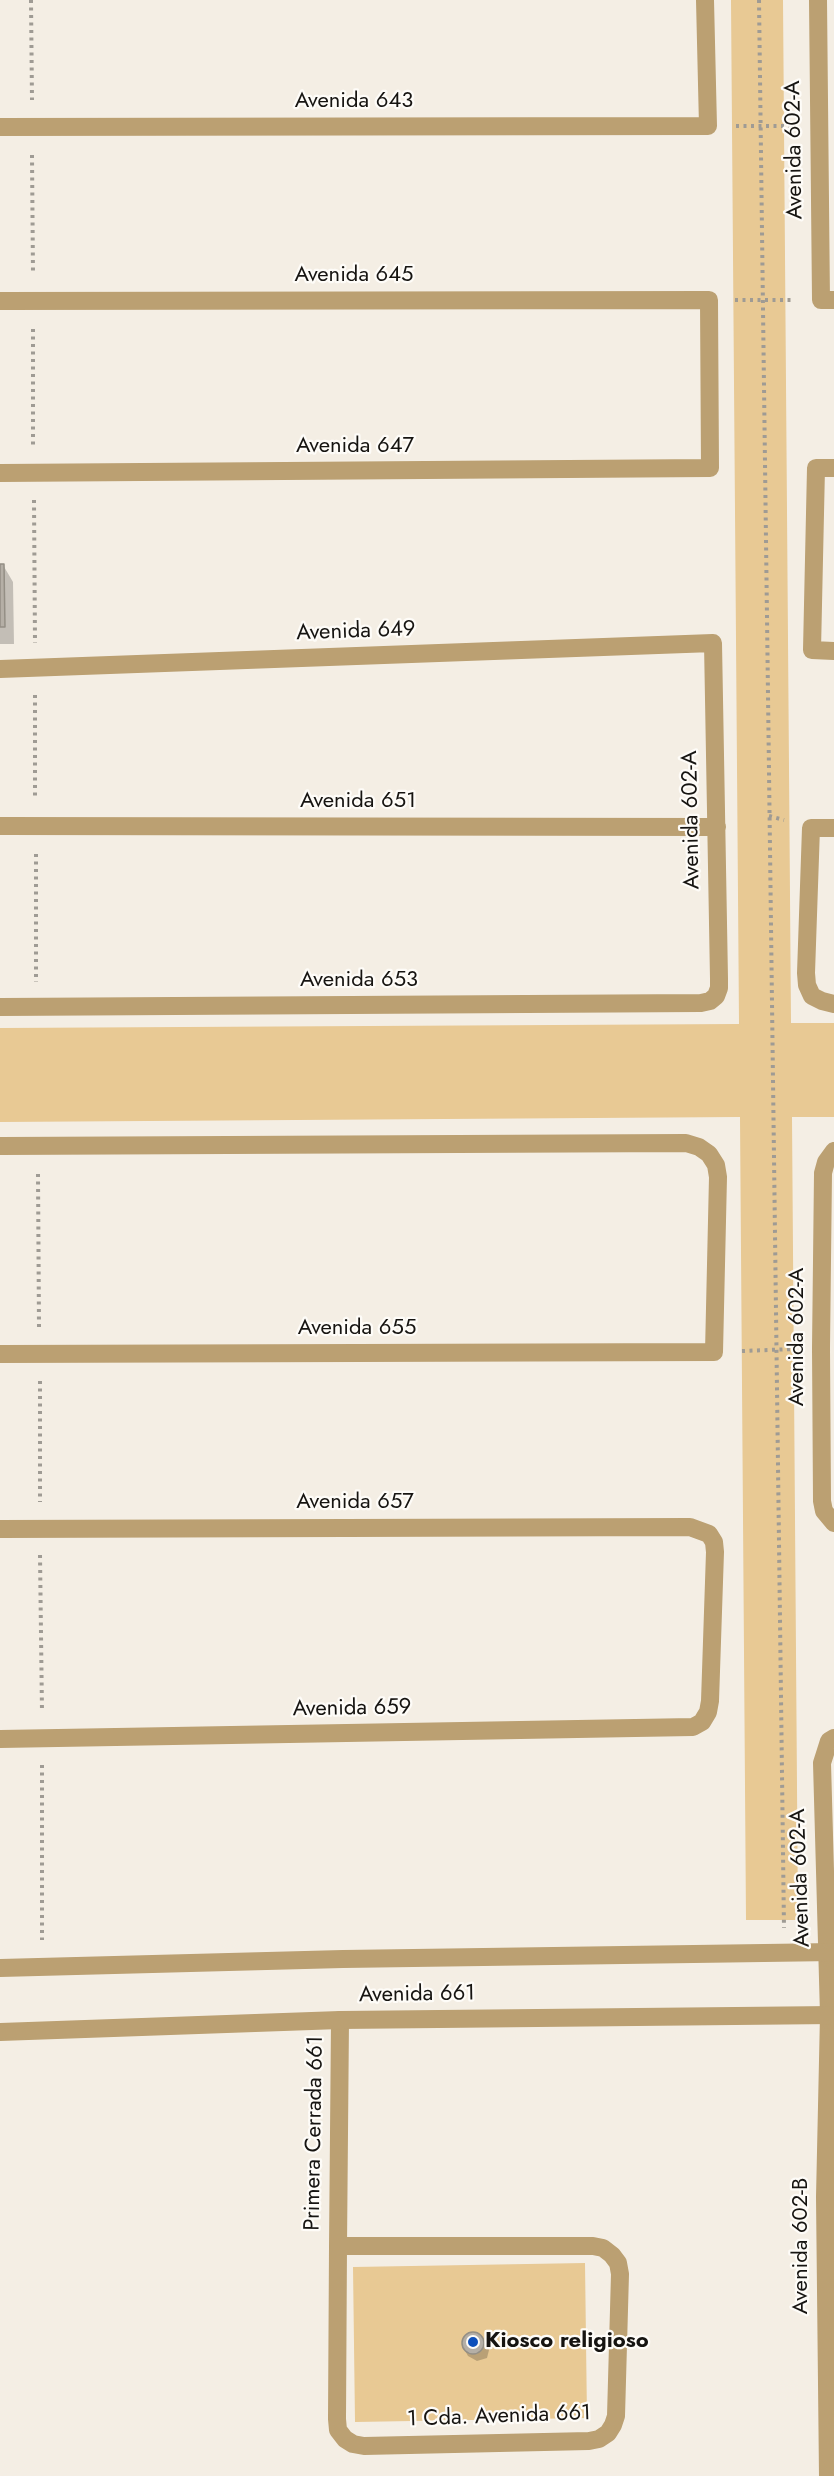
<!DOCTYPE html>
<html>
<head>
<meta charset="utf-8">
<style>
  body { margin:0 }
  canvas { display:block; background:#f4eee4 }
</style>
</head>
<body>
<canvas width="834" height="2476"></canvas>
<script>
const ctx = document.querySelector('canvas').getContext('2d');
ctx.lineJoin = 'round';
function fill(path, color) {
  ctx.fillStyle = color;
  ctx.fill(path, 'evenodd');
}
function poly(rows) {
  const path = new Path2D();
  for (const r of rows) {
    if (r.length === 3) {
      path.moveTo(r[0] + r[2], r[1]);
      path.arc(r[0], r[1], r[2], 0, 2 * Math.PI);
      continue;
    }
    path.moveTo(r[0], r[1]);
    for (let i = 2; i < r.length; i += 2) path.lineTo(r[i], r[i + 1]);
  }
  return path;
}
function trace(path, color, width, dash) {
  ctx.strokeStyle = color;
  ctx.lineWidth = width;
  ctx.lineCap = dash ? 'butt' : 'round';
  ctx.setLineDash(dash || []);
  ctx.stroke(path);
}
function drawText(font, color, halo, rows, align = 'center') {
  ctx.font = font + ' Jost,sans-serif';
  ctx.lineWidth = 4.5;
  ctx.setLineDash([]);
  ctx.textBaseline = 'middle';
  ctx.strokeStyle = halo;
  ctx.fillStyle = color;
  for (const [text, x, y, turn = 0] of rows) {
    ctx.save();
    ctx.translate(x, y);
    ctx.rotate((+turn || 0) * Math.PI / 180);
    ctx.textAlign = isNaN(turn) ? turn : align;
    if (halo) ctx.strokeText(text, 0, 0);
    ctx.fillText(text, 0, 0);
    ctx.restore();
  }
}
fill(poly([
  [731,0,783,0,791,1023,834,1023,834,1117,792,1117,798,1920,746,1920,740,1117,0,1122,0,1028,739,1024],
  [585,2263,587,2418,355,2422,353,2267]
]), '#e8c994');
fill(poly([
  [0,565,3,565,13,582,14,644,0,644],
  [469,2334,477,2334,484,2342,489,2350,487,2358,477,2361,468,2356,463,2347,464,2339]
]), '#0003');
const building = poly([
  [0,564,4,564,5,627,0,627,0,564],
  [473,2343,11]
]);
fill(building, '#b5afa6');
trace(building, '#948f85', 1.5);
trace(poly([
  [31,0,32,100],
  [759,0,784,1928],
  [736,126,791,126],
  [32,155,33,274],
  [735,300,794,300],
  [33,329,33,448],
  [34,500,35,643],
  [35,695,35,799],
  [769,816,784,820],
  [36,854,36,982],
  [38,1174,39,1328],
  [742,1351,794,1349],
  [40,1381,40,1502],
  [40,1555,42,1712],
  [42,1765,42,1940]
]), '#9f9b94', 4, [3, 4.5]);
trace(poly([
  [818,0,821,300,834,300],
  [0,127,708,126,705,0],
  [0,301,709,300,710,468,0,473],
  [834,468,816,468,812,650,834,651],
  [0,669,713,643,719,979,719,988,716,996,710,1001,701,1003,0,1007],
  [0,826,717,827],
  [834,828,811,828,806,973,807,985,812,996,822,1001,834,1004],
  [0,1146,686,1143,699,1147,709,1154,716,1165,718,1177,714,1352,0,1354],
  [834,1151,826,1162,823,1173,821,1348,822,1501,824,1511,834,1523],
  [0,1529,690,1527,709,1534,714,1542,715,1552,710,1701,708,1712,702,1722,693,1727,0,1739],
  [338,2246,593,2246,603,2248,612,2255,618,2263,620,2274,616,2416,613,2425,608,2433,599,2439,589,2441,364,2446,353,2444,345,2439,338,2430,337,2419,338,2246,340,2020],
  [828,2476,825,2197,829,2015,822,1763,829,1741,834,1738]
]), '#bba072', 18);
trace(poly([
  [0,1968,343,1959,834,1952],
  [0,2032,340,2020,834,2015]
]), '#bba072', 18);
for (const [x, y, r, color] of [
  [473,2342,6,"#0e50bb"]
]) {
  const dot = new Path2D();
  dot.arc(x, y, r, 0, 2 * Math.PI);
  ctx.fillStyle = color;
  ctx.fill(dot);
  trace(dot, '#fefcf8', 2);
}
drawText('22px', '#161411', '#fefcf8', [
  ["Avenida 643",354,102],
  ["Avenida 602-A",795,150,-91],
  ["Avenida 645",354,276],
  ["Avenida 647",355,447],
  ["Avenida 649",356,632,-2],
  ["Avenida 651",358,802],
  ["Avenida 602-A",692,820,-91],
  ["Avenida 653",359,981],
  ["Avenida 655",357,1329],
  ["Avenida 602-A",798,1337,-90],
  ["Avenida 657",355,1503],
  ["Avenida 659",352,1709,-1],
  ["Avenida 602-A",801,1878,-92],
  ["Avenida 661",417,1995,-1],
  ["Primera Cerrada 661",315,2133,-89],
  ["Avenida 602-B",802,2246,-90],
  ["1 Cda. Avenida 661",499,2417,-2]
]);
drawText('bold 22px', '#161411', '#fefcf8', [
  ["Kiosco religioso",485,2342]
], 'left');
</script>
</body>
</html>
